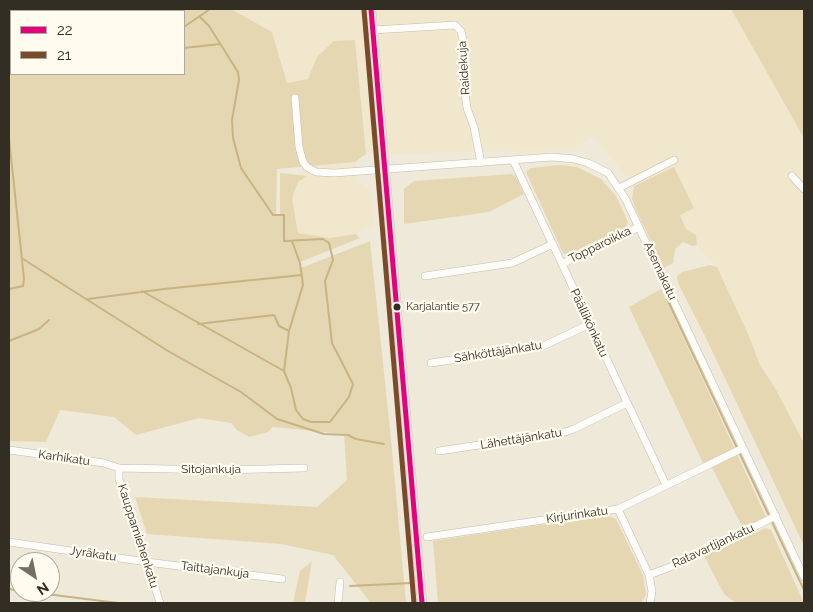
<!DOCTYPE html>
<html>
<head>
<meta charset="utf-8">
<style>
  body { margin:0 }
  #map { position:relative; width:813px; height:612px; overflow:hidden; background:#efe9d9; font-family:Raleway,sans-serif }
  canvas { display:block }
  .frame { position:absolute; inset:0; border:10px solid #332e24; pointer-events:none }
  .legend { position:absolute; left:10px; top:10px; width:175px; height:65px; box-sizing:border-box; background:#fffbef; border:1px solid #ada99e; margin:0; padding:6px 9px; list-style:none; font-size:15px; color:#332e24 }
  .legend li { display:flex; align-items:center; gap:10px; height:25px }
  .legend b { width:25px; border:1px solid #ada99e }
  .north { position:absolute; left:10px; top:552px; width:50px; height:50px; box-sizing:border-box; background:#fffbef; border:1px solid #ada99e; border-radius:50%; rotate:146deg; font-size:14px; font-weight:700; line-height:20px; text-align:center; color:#332e24 }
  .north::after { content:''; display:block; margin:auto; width:18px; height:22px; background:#756f63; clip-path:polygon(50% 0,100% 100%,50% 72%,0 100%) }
</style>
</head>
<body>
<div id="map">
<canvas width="813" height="612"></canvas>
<div class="frame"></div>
<ul class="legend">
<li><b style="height:6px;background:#e5007d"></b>22</li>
<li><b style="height:6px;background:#7a4b2a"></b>21</li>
</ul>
<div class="north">N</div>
</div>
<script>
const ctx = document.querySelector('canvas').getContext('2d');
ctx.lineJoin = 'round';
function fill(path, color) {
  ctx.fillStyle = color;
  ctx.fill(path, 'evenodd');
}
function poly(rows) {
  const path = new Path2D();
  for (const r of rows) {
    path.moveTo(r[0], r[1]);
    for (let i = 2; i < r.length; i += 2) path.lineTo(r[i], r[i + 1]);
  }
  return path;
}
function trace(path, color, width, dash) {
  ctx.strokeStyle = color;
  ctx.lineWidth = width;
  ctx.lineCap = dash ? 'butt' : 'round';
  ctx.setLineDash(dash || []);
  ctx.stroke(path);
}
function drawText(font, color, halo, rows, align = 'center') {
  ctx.font = font + ' Raleway,sans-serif';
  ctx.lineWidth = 4.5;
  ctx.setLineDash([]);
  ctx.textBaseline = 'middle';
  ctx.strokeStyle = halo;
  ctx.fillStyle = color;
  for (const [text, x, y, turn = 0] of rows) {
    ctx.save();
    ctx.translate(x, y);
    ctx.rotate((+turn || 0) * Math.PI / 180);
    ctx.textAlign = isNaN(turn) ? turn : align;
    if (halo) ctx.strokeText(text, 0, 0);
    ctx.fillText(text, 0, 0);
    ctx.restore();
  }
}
fill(poly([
  [231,9,731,9,804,138,804,443,775,388,760,365,749,336,717,267,697,245,696,235,686,229,680,215,694,208,674,168,634,186,594,136,571,150,366,154,355,40,317,57,308,79,287,83,272,32],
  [355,162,359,181,372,192,373,224,356,234,330,238,298,233,292,198,298,182,307,176,300,167]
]), '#f1e7cc');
fill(poly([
  [9,9,231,9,272,32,287,83,308,79,317,57,334,41,355,40,366,154,355,162,277,169,276,215,280,215,280,173,307,176,298,182,292,198,298,233,330,238,356,234,360,238,300,262,301,268,370,241,390,429,406,603,371,603,333,555,281,544,147,534,135,497,317,507,347,480,344,434,273,427,268,432,249,437,237,430,231,423,199,418,136,435,114,417,60,410,46,442,9,441],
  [11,11,184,11,184,74,11,74],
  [731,9,804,9,804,138],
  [560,165,577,167,601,179,616,196,628,222,626,227,567,255,563,253,526,172,531,168],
  [674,167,694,208,680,215,686,229,696,235,697,245,692,246,683,242,675,249,673,263,664,268,636,210,632,199,634,186],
  [512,174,516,177,524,194,489,212,404,224,404,189,414,181],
  [710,265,717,267,749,336,760,365,775,388,804,443,804,546,706,338,678,283,677,276,682,272],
  [661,289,766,517,743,528,709,462,703,463,629,307],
  [606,515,616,519,643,575,646,595,641,603,438,603,433,541],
  [766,528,771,530,804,603,736,603,724,594,704,556],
  [312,561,305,603,293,603,300,571]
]), '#e6d7b3');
trace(poly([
  [57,9,61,11],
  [200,17,209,26,238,72,239,80,232,120,233,138,241,168,273,215,284,215,284,241,323,239,329,243,333,260,325,281,332,343,353,384,349,397,330,422,311,422,303,419,296,410,291,388,284,371,289,331,303,285,300,263,292,241],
  [184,27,210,9],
  [9,31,11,31],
  [184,48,220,44],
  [9,69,11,69],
  [9,138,24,279,23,286,9,289],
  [23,259,168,351,241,392,277,419,324,434,348,435,356,439,384,444],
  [142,291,284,371],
  [88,299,164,289,302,275],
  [667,299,737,448],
  [198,324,274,315,279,326,289,331],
  [9,341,39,329,49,320],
  [739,452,804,590],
  [350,586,412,583],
  [9,589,20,591],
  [30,592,118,603],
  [177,603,182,603]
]), '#c8b480', 2);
const minor = poly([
  [373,30,455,25,461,31,463,40,462,73,467,108,474,127,481,163],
  [295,98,299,147,303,162,307,167,316,172,334,173,552,157,574,159,588,163,608,173,625,198,804,577],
  [513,160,666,485],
  [792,176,804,189],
  [619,188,674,160],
  [562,264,639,227],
  [425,276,512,263,553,244],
  [431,363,543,346,590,324],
  [9,450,104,463,119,468,221,470,304,468],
  [439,451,565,432,574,429,627,403],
  [119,468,119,479,147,562,160,603],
  [618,509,649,575,652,591,650,603],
  [427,537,618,509,743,448],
  [9,542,147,562,282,579],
  [649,575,678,564,776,516],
  [338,603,340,582]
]);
const major = poly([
  [371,9,422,603]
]);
trace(minor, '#c1bcb0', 8);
trace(major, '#cdc9c2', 10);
trace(minor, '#fdfcf9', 7);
trace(major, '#e8e5dc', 9);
trace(poly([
  [371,9,422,603]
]), '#e5007d', 5);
trace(poly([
  [364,10,414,603]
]), '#7a4b2a', 5);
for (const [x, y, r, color] of [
  [397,307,4.5,"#332e24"]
]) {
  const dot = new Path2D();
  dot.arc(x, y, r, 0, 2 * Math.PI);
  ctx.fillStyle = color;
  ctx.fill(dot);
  trace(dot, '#fffbef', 2);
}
drawText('11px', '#332e24', '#fffbef', [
  ["Karjalantie 577",406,307]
], 'left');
drawText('12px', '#332e24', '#fffbef', [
  ["Raidekuja",464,68,-94],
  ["Topparoikka",600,245,-26],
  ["Asemakatu",660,271,65],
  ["Päällikönkatu",589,323,65],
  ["Sähköttäjänkatu",498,352,-9],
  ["Lähettäjänkatu",521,439,-9],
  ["Karhikatu",64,458,8],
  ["Sitojankuja",211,469],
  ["Kirjurinkatu",577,515,-8],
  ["Kauppamiehenkatu",138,536,72],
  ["Ratavartijankatu",713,546,-25],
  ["Jyräkatu",93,554,8],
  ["Taittajankuja",215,570,7]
]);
</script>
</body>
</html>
